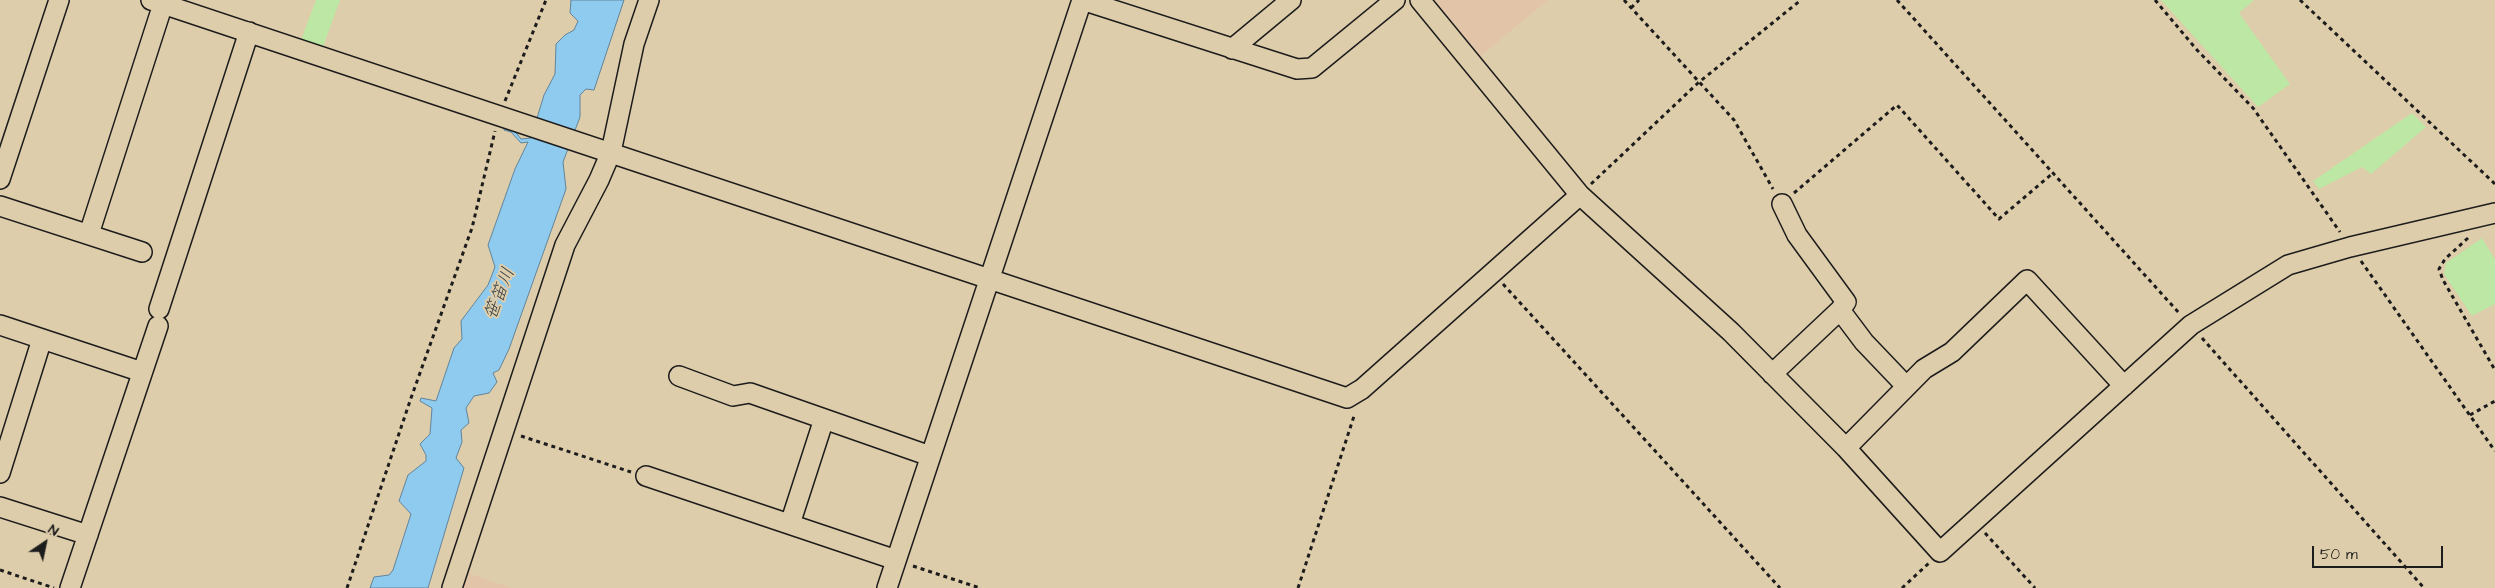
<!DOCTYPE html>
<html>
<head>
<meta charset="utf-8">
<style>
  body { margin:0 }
  #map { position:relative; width:2495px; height:588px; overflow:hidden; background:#decdaa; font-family:"Architects Daughter",sans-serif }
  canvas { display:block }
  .north { position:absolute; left:20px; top:518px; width:50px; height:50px; -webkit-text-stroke:4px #decdaa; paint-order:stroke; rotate:34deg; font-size:14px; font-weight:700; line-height:20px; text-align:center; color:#1c1c1c }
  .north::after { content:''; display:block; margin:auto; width:18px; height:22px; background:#1c1c1c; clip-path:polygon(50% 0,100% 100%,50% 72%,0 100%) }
  .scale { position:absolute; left:2312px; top:546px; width:131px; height:22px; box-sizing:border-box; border:2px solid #1c1c1c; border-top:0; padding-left:6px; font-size:15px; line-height:18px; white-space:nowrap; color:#1c1c1c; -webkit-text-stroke:4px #decdaa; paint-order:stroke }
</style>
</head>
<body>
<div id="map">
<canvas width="2495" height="588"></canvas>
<div class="north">N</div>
<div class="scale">50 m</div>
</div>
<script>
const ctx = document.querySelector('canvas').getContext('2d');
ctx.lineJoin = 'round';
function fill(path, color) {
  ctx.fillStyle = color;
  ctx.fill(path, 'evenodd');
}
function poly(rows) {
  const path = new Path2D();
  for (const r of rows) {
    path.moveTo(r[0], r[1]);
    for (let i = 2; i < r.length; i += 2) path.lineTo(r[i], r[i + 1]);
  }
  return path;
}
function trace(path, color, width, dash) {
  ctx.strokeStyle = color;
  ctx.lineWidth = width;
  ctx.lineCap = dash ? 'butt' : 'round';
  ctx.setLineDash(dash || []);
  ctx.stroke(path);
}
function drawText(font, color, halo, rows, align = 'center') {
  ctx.font = font + ' "Architects Daughter","Klee One",sans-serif';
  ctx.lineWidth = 4;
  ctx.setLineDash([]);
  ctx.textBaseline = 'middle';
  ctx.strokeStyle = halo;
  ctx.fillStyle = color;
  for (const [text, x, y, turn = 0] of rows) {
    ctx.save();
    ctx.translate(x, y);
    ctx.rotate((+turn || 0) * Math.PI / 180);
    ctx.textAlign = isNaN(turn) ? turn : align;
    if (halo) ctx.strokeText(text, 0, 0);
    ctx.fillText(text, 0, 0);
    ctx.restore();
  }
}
fill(poly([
  [1428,0,1548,0,1477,59],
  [468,573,511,588,462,588]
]), '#e2c5a8');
fill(poly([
  [316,0,340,0,323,47,300,43],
  [2161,0,2254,0,2239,13,2290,84,2258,107],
  [2412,113,2426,127,2371,174,2362,167,2319,189,2313,181],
  [2482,238,2495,260,2495,304,2472,316,2444,274,2446,263]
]), '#bce7a4');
const water = poly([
  [571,0,624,0,594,90,586,89,580,95,580,117,563,162,566,189,509,349,499,370,493,373,497,382,489,393,474,396,466,408,469,423,461,430,462,442,456,458,464,468,428,588,370,588,374,577,389,575,393,570,411,514,399,501,408,475,426,461,426,455,420,444,430,434,432,408,420,401,421,398,436,401,454,348,462,339,461,321,488,285,495,267,488,245,515,169,528,142,521,143,511,132,504,130,504,126,514,130,521,139,531,138,544,95,555,74,556,44,565,35,574,30,578,21,570,13,571,0]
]);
fill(water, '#8fcaef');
trace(water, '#61849b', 1);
const minor = poly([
  [151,0,1347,398,1362,389,1580,195],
  [1082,0,1297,69,1312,68,1395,0],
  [1420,0,1580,195,1731,332,1846,448,1940,552,2191,325,2288,265,2350,247,2495,213],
  [1232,49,1291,0],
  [0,179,59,0],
  [1782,204,1797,235,1846,302,1840,310],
  [0,206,142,252],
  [89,234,163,4],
  [159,309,249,32],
  [0,325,142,372],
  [1772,374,1840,310,1864,342,1906,386],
  [679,376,733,396,750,393,930,456],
  [1846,448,1924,369,1952,352,2027,280,2124,386],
  [0,473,42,339],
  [646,476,896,560],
  [0,507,88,535],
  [790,524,824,419],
  [70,588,158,326],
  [452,588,565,245,599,180,611,152,634,44,649,0],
  [887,588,1082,0]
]);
trace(minor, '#1c1c1c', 22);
trace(poly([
  [1624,0,1734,120,1773,189],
  [1897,0,2179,313],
  [2155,0,2197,50,2253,108,2340,232],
  [2300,0,2495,184],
  [1631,8,1639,0],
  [505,101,546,0],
  [1591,184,1698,83,1801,0],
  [1794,193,1897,105,1999,219,2053,173],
  [2468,238,2445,259,2439,269,2443,280,2495,370],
  [2361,261,2495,451],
  [1503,284,1780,588],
  [2202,338,2424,588],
  [2470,415,2495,401],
  [521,436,631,472],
  [1985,533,2035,588],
  [913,566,980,588],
  [0,570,54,588],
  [347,588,411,398,472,228,495,131],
  [1298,588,1355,413],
  [1902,588,1929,563]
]), '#1c1c1c', 3, [4, 4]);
trace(minor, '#decdaa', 19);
drawText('italic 18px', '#333f46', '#decdaa', [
  ["笹笛川",501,294,-69]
]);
</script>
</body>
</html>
